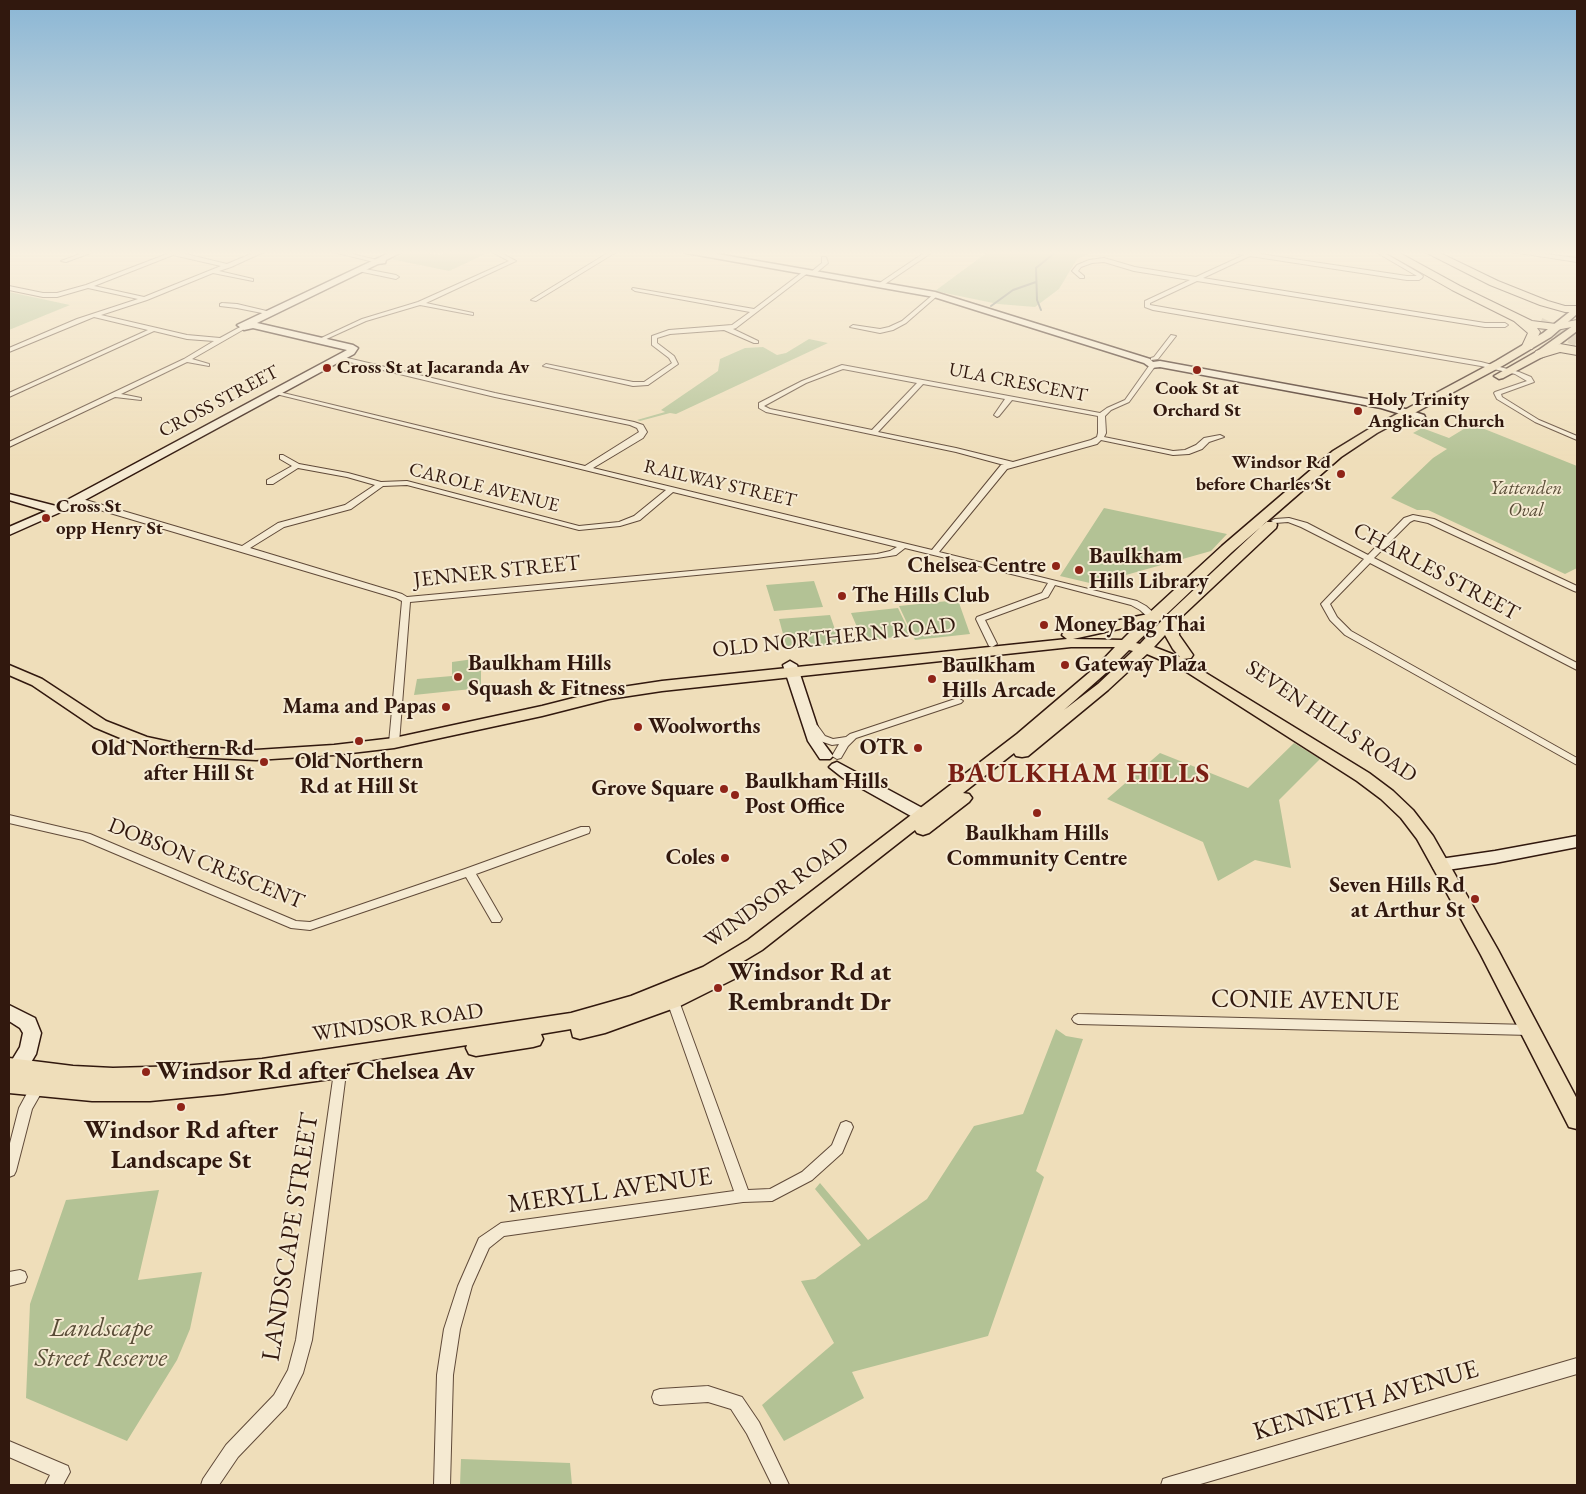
<!DOCTYPE html>
<html>
<head>
<meta charset="utf-8">
<style>
  body { margin:0 }
  #map { position:relative; width:1586px; height:1494px; overflow:hidden; background:#efdeba; font-family:"EB Garamond",serif }
  canvas { display:block }
  .frame { position:absolute; inset:0; border:10px solid #31180e; pointer-events:none }
</style>
</head>
<body>
<div id="map">
<canvas width="1586" height="1494"></canvas>
<div class="frame"></div>
</div>
<script>
const ctx = document.querySelector('canvas').getContext('2d');
ctx.lineJoin = 'round';
function fill(path, color) {
  ctx.fillStyle = color;
  ctx.fill(path, 'evenodd');
}
function poly(rows) {
  const path = new Path2D();
  for (const r of rows) {
    path.moveTo(r[0], r[1]);
    for (let i = 2; i < r.length; i += 2) path.lineTo(r[i], r[i + 1]);
  }
  return path;
}
function trace(path, color, width, dash) {
  ctx.strokeStyle = color;
  ctx.lineWidth = width;
  ctx.lineCap = dash ? 'butt' : 'round';
  ctx.setLineDash(dash || []);
  ctx.stroke(path);
}
function drawText(font, color, halo, rows, align = 'center') {
  ctx.font = font + ' "EB Garamond",serif';
  ctx.lineWidth = 4;
  ctx.setLineDash([]);
  ctx.textBaseline = 'middle';
  ctx.strokeStyle = halo;
  ctx.fillStyle = color;
  for (const [text, x, y, turn = 0] of rows) {
    ctx.save();
    ctx.translate(x, y);
    ctx.rotate((+turn || 0) * Math.PI / 180);
    ctx.textAlign = isNaN(turn) ? turn : align;
    if (halo) ctx.strokeText(text, 0, 0);
    ctx.fillText(text, 0, 0);
    ctx.restore();
  }
}
fill(poly([
  [409,251,439,255,454,251,490,252,449,271,391,259],
  [989,251,1096,251,1077,259,1059,289,1035,307,998,304,935,291],
  [9,292,70,305,9,330],
  [809,339,828,343,676,414,670,413,640,421,637,420,665,412,661,410,718,371,720,359,745,348,763,347,777,355,786,353],
  [1472,424,1577,466,1577,568,1565,574,1428,510,1417,510,1391,498,1433,458,1447,449,1413,433,1422,428,1449,438],
  [1104,508,1227,534,1211,551,1094,584,1060,576],
  [814,581,823,607,774,611,766,585],
  [958,600,970,634,915,640,899,606],
  [898,608,911,635,863,641,851,613],
  [830,615,840,644,787,649,779,619],
  [481,658,481,688,414,695,417,679,452,676,452,662],
  [1294,743,1320,759,1279,800,1291,868,1255,860,1218,881,1203,842,1107,799,1160,753,1248,788],
  [1056,1029,1066,1036,1083,1039,1036,1171,1044,1177,988,1336,852,1372,864,1398,784,1441,762,1405,834,1343,801,1281,815,1279,861,1245,815,1189,820,1183,868,1240,927,1199,974,1126,1023,1114],
  [159,1190,138,1280,202,1272,190,1329,177,1360,127,1441,26,1398,30,1304,66,1200],
  [461,1459,570,1463,572,1485,460,1485]
]), '#b3c295');
trace(poly([
  [991,306,1013,290,1036,282],
  [1041,310,1037,300,1036,268,1057,251]
]), '#727975', 2);
trace(poly([
  [1540,323,1577,341]
]), '#c9b698', 11, [11, 5.5]);
const street = poly([
  [9,251,15,251,9,254,9,251],
  [88,251,96,251,66,262,61,261,88,251],
  [165,251,173,251,227,264,258,251,266,251,231,267,219,271,253,279,253,281,213,273,147,300,101,315,187,335,220,338,242,326,246,326,246,328,192,359,209,364,209,366,187,362,121,394,141,398,141,400,115,397,9,447,9,442,184,359,214,341,187,339,154,331,9,397,9,393,148,330,94,317,9,352,9,348,77,319,138,299,88,288,57,297,43,297,9,290,9,286,43,293,57,293,86,285,167,254,165,251],
  [173,255,221,266,144,297,94,286,173,255],
  [329,251,340,251,377,260,374,262,329,251],
  [490,251,497,251,516,261,426,303,473,313,473,315,420,305,366,321,322,341,317,340,362,319,418,302,509,261,490,251],
  [611,251,618,251,536,301,531,300,611,251],
  [927,251,934,251,882,286,878,286,878,284,927,251],
  [1226,251,1240,251,1407,276,1417,276,1374,251,1381,251,1419,273,1423,276,1422,278,1419,280,1407,280,1250,256,1203,278,1485,323,1505,323,1508,325,1505,327,1485,327,1197,281,1150,303,1150,305,1481,362,1519,372,1531,377,1534,382,1501,394,1502,397,1539,420,1577,436,1577,440,1535,422,1497,399,1494,393,1495,392,1527,381,1515,374,1481,366,1153,310,1145,307,1145,301,1190,280,1134,271,1104,262,1092,263,1081,267,1078,271,1084,276,1084,278,1080,278,1072,271,1077,265,1089,260,1104,258,1135,267,1196,277,1244,255,1226,251],
  [1506,251,1521,251,1577,258,1577,262,1506,251],
  [822,257,826,257,828,263,815,274,811,274,811,272,822,263,822,257],
  [360,268,396,275,399,277,396,279,358,271,358,269,360,268],
  [804,271,809,272,736,328,733,329,758,341,758,343,754,343,724,330,670,334,657,338,657,343,674,356,678,364,648,385,633,386,543,366,546,364,633,382,644,382,672,363,669,358,652,345,652,336,669,330,732,325,750,312,635,291,632,289,633,288,754,309,804,271],
  [935,293,938,295,937,296,906,323,893,330,880,333,850,327,853,325,880,329,889,327,902,321,935,293],
  [222,303,237,304,275,313,272,315,237,308,220,306,220,304,222,303],
  [1171,335,1176,336,1158,359,1151,360,1151,358,1154,357,1171,335],
  [339,356,495,393,634,422,643,425,647,432,643,438,593,468,932,550,1001,465,1004,465,956,452,766,412,759,408,759,403,802,381,842,365,1100,413,1107,408,1125,400,1149,366,1153,363,1156,365,1129,402,1111,410,1105,416,1106,433,1104,437,1173,451,1185,450,1196,445,1204,438,1220,435,1224,437,1209,442,1202,449,1189,454,1173,455,1101,440,1097,444,1007,469,939,552,1137,601,1146,606,1156,615,1157,617,1156,619,1150,619,1140,610,1131,605,1055,585,1048,597,985,620,997,644,992,647,989,646,976,619,977,617,1042,593,1048,583,905,548,896,555,877,558,410,602,399,743,394,746,389,743,402,601,396,598,73,502,73,498,79,498,242,546,278,523,345,505,375,485,347,477,298,468,273,484,267,484,267,480,292,466,280,459,280,455,283,455,299,464,348,473,381,482,407,481,579,526,619,522,634,516,666,490,272,393,275,391,585,466,639,432,637,428,630,425,495,397,337,359,337,357,339,356],
  [843,369,917,383,872,430,770,409,764,406,806,383,843,369],
  [923,384,1005,399,994,415,997,417,999,416,1012,400,1098,416,1098,433,1097,437,1091,440,1013,462,956,448,878,432,923,384],
  [407,485,579,530,620,526,640,520,673,492,897,547,890,551,877,554,407,597,402,594,250,548,284,527,351,509,383,486,407,485],
  [1413,515,1434,519,1577,586,1577,592,1574,591,1428,523,1414,520,1410,522,1374,558,1577,663,1577,670,1370,563,1330,604,1337,617,1351,631,1577,758,1577,765,1345,635,1330,620,1321,604,1364,559,1301,527,1288,522,1275,523,1271,521,1275,519,1289,518,1307,523,1368,555,1404,518,1413,515],
  [958,698,963,701,961,703,856,738,848,746,841,758,837,759,832,756,839,744,832,745,817,740,809,727,811,725,817,725,825,736,833,739,846,737,850,734,958,698],
  [9,815,90,834,296,921,310,922,465,869,581,827,589,827,590,830,589,833,476,874,502,919,500,922,492,922,466,877,310,930,291,928,83,840,9,823,9,815],
  [673,996,677,998,679,1001,748,1190,770,1189,802,1172,832,1145,841,1123,846,1121,851,1123,853,1127,842,1153,812,1180,772,1201,743,1202,504,1236,489,1248,472,1286,460,1329,453,1375,450,1485,434,1485,437,1375,444,1329,458,1286,479,1238,501,1223,734,1191,667,1001,669,998,673,996],
  [1078,1014,1530,1025,1534,1026,1536,1030,1534,1034,1530,1035,1078,1024,1074,1022,1072,1019,1074,1016,1078,1014],
  [341,1060,346,1061,347,1065,312,1340,303,1373,286,1407,238,1457,219,1485,201,1485,203,1479,226,1445,274,1395,288,1370,296,1340,335,1065,336,1061,341,1060],
  [37,1083,42,1084,44,1088,32,1109,16,1171,14,1175,9,1177,9,1147,19,1108,32,1084,37,1083],
  [20,1270,25,1272,27,1277,25,1282,9,1286,9,1272,20,1270],
  [1577,1358,1577,1374,1197,1485,1161,1485,1163,1479,1169,1477,1577,1358],
  [708,1386,742,1397,759,1422,789,1485,772,1485,747,1434,731,1409,708,1402,660,1405,654,1403,652,1397,654,1391,660,1389,708,1386],
  [9,1441,68,1466,70,1472,63,1485,45,1485,50,1475,9,1457,9,1441]
]);
const secondary = poly([
  [393,251,404,251,386,260,385,263,378,264,257,323,353,345,358,348,354,354,72,507,9,535,9,527,46,511,9,500,9,494,56,506,347,350,253,328,244,330,237,325,393,251],
  [682,251,700,251,935,292,1150,359,1153,362,1160,361,1383,402,1424,415,1425,417,1420,420,1381,408,1160,367,1151,368,1144,363,934,297,686,253,682,251],
  [790,661,797,665,822,741,833,756,830,759,820,759,808,741,783,665,790,661],
  [837,762,939,817,941,821,939,825,933,826,927,825,843,778,829,767,832,764,837,762],
  [1577,836,1577,847,1495,863,1440,871,1434,869,1432,865,1434,861,1440,859,1495,851,1577,836],
  [9,1005,35,1018,41,1033,36,1054,24,1074,17,1076,10,1074,9,1065,20,1047,23,1033,20,1028,9,1021,9,1005]
]);
const primary = poly([
  [1577,306,1577,314,1551,337,1504,365,1377,433,1341,457,1232,552,1136,643,1140,644,1167,615,1266,522,1276,522,1277,525,1276,528,1179,619,1179,635,1193,655,1191,658,1183,659,1369,773,1393,791,1413,810,1433,836,1498,950,1577,1099,1577,1129,1569,1127,1481,955,1417,839,1401,818,1381,799,1357,781,1182,669,1147,654,1108,690,1028,756,1022,757,1016,756,1014,753,963,793,969,794,972,798,969,802,929,833,923,835,917,833,915,830,762,950,737,965,743,971,740,976,680,1006,605,1033,580,1039,573,1037,571,1029,541,1034,543,1039,540,1045,533,1047,476,1056,469,1054,466,1048,467,1045,346,1064,349,1069,345,1075,338,1078,223,1094,150,1101,92,1101,9,1093,9,1058,73,1066,113,1068,183,1066,262,1059,571,1013,631,996,703,967,748,940,1017,734,1097,666,1115,647,1071,647,662,691,609,699,542,716,394,748,334,755,256,760,193,757,137,745,94,727,32,685,9,675,9,665,42,679,106,721,147,737,193,747,256,750,334,745,394,738,542,706,609,689,662,681,1067,639,1062,635,1064,632,1148,614,1222,546,1333,451,1369,429,1496,361,1543,333,1577,306],
  [1137,625,1122,640,1073,639,1137,625],
  [1165,635,1173,649,1180,657,1154,647,1165,635],
  [1129,650,1133,651,1098,684,1064,710,1107,672,1129,650],
  [1577,323,1577,331,1544,356,1503,378,1499,379,1494,376,1536,352,1577,323]
]);
const highway = poly([
  [1383,251,1396,251,1460,286,1532,321,1556,324,1577,320,1577,326,1556,330,1537,328,1540,332,1534,346,1532,349,1524,349,1522,346,1528,333,1514,321,1452,290,1383,251],
  [1423,251,1436,251,1498,281,1548,301,1565,306,1577,306,1577,312,1565,312,1540,305,1490,285,1423,251],
  [1560,344,1577,347,1577,355,1560,352,1540,358,1534,354,1536,351,1560,344]
]);
trace(street, '#604a39', 2);
trace(secondary, '#31180e', 3);
trace(primary, '#31180e', 3);
trace(highway, '#31180e', 2);
fill(street, '#f5ead2');
fill(secondary, '#f5ead2');
fill(primary, '#efdeba');
fill(highway, '#efdeba');
const sky = ctx.createLinearGradient(0, 0, 0, 460);
sky.addColorStop(0, '#8ab6d5');
sky.addColorStop(0.55, '#f8f0e0');
sky.addColorStop(1, '#f8f0e000');
ctx.fillStyle = sky;
ctx.fillRect(0, 0, 1586, 460);
for (const [x, y, r, color] of [
  [327,368,5,"#8f2418"],
  [1197,370,5,"#8f2418"],
  [1358,411,5,"#8f2418"],
  [1341,474,5,"#8f2418"],
  [46,518,5,"#8f2418"],
  [1056,566,5,"#8f2418"],
  [1079,570,5,"#8f2418"],
  [842,596,5,"#8f2418"],
  [1044,625,5,"#8f2418"],
  [1065,665,5,"#8f2418"],
  [458,677,5,"#8f2418"],
  [932,679,5,"#8f2418"],
  [446,707,5,"#8f2418"],
  [638,727,5,"#8f2418"],
  [359,741,5,"#8f2418"],
  [918,748,5,"#8f2418"],
  [264,762,5,"#8f2418"],
  [724,789,5,"#8f2418"],
  [735,795,5,"#8f2418"],
  [1037,813,5,"#8f2418"],
  [725,858,5,"#8f2418"],
  [1475,899,5,"#8f2418"],
  [718,988,5,"#8f2418"],
  [146,1072,5,"#8f2418"],
  [181,1107,5,"#8f2418"]
]) {
  const dot = new Path2D();
  dot.arc(x, y, r, 0, 2 * Math.PI);
  ctx.fillStyle = color;
  ctx.fill(dot);
  trace(dot, '#f5ead2', 2);
}
drawText('bold 19px', '#31180e', '#f5ead2', [
  ["Cross St at Jacaranda Av",337,368],
  ["Cook St at",1197,389,"center"],
  ["Orchard St",1197,411,"center"],
  ["Holy Trinity",1368,400],
  ["Anglican Church",1368,422],
  ["Windsor Rd",1331,463,"right"],
  ["before Charles St",1331,485,"right"],
  ["Cross St",56,507],
  ["opp Henry St",56,529]
], 'left');
drawText('19px', '#31180e', '#f5ead2', [
  ["ULA CRESCENT",1018,383,11],
  ["CROSS STREET",219,402,-28],
  ["RAILWAY STREET",720,484,13],
  ["CAROLE AVENUE",484,488,14]
]);
drawText('italic 19px', '#584b36', '#f5ead2', [
  ["Yattenden",1526,489],
  ["Oval",1526,511]
]);
drawText('bold 22px', '#31180e', '#f5ead2', [
  ["Baulkham",1089,557],
  ["Hills Library",1089,582],
  ["Chelsea Centre",1046,566,"right"],
  ["The Hills Club",852,596],
  ["Money Bag Thai",1054,625],
  ["Baulkham Hills",468,664],
  ["Squash & Fitness",468,689],
  ["Gateway Plaza",1075,665],
  ["Baulkham",942,666],
  ["Hills Arcade",942,691],
  ["Mama and Papas",436,707,"right"],
  ["Woolworths",648,727],
  ["OTR",908,748,"right"],
  ["Old Northern Rd",254,749,"right"],
  ["after Hill St",254,774,"right"],
  ["Old Northern",359,762,"center"],
  ["Rd at Hill St",359,787,"center"],
  ["Baulkham Hills",745,782],
  ["Post Office",745,807],
  ["Grove Square",714,789,"right"],
  ["Baulkham Hills",1037,834,"center"],
  ["Community Centre",1037,859,"center"],
  ["Coles",715,858,"right"],
  ["Seven Hills Rd",1465,886,"right"],
  ["at Arthur St",1465,911,"right"]
], 'left');
drawText('22px', '#31180e', '#f5ead2', [
  ["JENNER STREET",497,572,-6],
  ["CHARLES STREET",1436,572,28],
  ["OLD NORTHERN ROAD",834,638,-6],
  ["SEVEN HILLS ROAD",1331,722,34],
  ["DOBSON CRESCENT",206,864,22],
  ["WINDSOR ROAD",777,893,-36],
  ["WINDSOR ROAD",398,1023,-8]
]);
drawText('bold 26px', '#31180e', '#f5ead2', [
  ["Windsor Rd at",728,973],
  ["Rembrandt Dr",728,1003],
  ["Windsor Rd after Chelsea Av",156,1072],
  ["Windsor Rd after",181,1131,"center"],
  ["Landscape St",181,1161,"center"]
], 'left');
drawText('26px', '#31180e', '#f5ead2', [
  ["CONIE AVENUE",1305,1001,1],
  ["MERYLL AVENUE",610,1191,-8],
  ["LANDSCAPE STREET",291,1237,-81],
  ["KENNETH AVENUE",1366,1401,-16]
]);
drawText('italic 26px', '#584b36', '#f5ead2', [
  ["Landscape",101,1329],
  ["Street Reserve",101,1359]
]);
ctx.letterSpacing = '1px';
drawText('bold 28px', '#7a1f14', '#f5ead2', [
  ["BAULKHAM HILLS",1079,774]
]);
ctx.letterSpacing = '0px';
</script>
</body>
</html>
